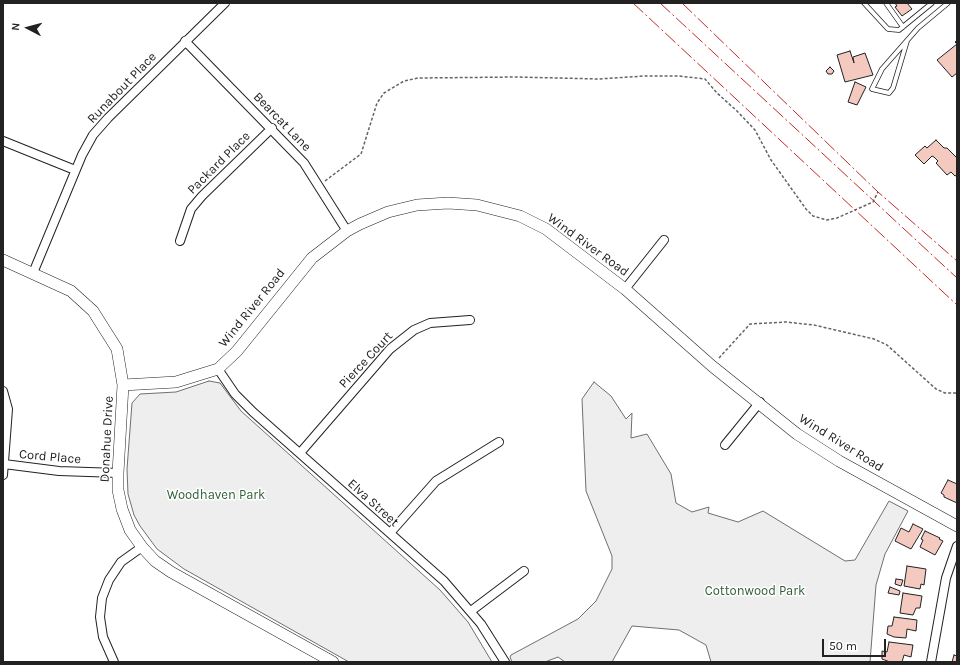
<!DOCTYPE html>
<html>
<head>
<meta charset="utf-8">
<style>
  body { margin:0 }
  #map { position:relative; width:960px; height:665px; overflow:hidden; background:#fff; font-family:Karla,sans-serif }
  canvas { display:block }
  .frame { position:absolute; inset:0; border:4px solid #222; pointer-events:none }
  .north { position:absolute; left:8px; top:8px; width:40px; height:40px; -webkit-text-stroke:3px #fff; paint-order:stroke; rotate:276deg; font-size:11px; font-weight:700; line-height:16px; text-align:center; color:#222 }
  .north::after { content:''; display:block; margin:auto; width:14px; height:18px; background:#222; clip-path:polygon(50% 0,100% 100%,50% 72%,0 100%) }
  .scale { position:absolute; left:822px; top:639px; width:64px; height:18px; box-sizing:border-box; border:2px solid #222; border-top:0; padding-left:5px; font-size:12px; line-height:14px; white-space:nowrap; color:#222; -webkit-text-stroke:3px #fff; paint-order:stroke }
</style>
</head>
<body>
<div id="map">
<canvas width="960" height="665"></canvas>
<div class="frame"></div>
<div class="north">N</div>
<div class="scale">50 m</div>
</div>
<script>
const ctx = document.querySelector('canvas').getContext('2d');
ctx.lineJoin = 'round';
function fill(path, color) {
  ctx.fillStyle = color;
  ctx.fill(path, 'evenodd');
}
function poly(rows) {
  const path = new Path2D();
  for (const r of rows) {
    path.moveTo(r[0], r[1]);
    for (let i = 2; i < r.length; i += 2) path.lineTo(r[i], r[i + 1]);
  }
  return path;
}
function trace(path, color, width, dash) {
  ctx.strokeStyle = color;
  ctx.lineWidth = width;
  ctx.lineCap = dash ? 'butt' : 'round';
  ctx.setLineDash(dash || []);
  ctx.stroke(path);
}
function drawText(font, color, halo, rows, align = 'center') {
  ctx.font = font + ' Karla,sans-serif';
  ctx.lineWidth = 3;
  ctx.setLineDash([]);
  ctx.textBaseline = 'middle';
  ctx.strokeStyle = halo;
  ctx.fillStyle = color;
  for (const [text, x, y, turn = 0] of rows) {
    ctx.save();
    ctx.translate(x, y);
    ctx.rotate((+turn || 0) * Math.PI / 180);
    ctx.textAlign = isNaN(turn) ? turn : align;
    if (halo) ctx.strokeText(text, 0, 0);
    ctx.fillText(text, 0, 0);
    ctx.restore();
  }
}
const green = poly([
  [209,381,220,383,241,411,440,590,468,622,492,662,349,662,184,569,157,549,140,526,134,515,128,494,127,469,132,403,140,394,176,392,209,381],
  [594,382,611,396,626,419,632,413,631,438,647,434,671,474,676,503,692,512,709,507,708,513,738,522,763,511,845,561,855,560,889,501,908,511,885,554,876,585,870,662,711,662,706,645,679,630,632,626,612,662,565,662,558,657,545,662,512,662,510,657,511,655,578,619,596,601,612,569,612,556,586,491,582,399,594,382]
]);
fill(green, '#eee');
trace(green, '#6f6f6f', 1);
const building = poly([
  [895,3,907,3,912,9,902,16,895,7,897,6,895,3],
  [957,40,957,73,952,77,937,60,957,44,955,42,957,40],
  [850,51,854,63,853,57,865,53,873,75,845,82,837,55,850,51],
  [830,67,834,71,832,74,828,74,826,71,830,67],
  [855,82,866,87,857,105,848,102,855,82],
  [936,140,944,148,947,148,957,158,957,175,955,176,951,172,947,175,936,163,938,161,934,157,932,156,924,164,915,155,925,146,927,148,936,140],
  [948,480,957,484,957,503,944,497,944,495,941,493,948,480],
  [913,524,923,529,911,549,895,541,901,528,909,532,913,524],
  [925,531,940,538,939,539,943,541,935,555,920,547,923,540,921,539,925,531],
  [907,566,926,569,924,585,921,584,920,589,904,586,907,566],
  [896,579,903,580,901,586,895,584,896,579],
  [890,587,900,591,899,595,888,593,890,587],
  [903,593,922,596,920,608,916,608,913,615,900,613,903,593],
  [894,617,917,620,916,631,907,629,906,638,894,637,887,634,888,626,892,626,894,617],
  [889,642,913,645,911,657,904,655,902,662,890,662,882,659,882,651,887,652,889,642],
  [954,655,957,656,957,662,952,662,954,655]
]);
fill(building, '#f3c9c0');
trace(building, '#222', 1);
const lane = poly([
  [864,3,888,29,899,30,932,3],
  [886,3,903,27],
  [907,41,893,88,889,93,872,89,882,69,918,28,948,3]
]);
const street = poly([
  [185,41,304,163,347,231],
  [3,141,75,170],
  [180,241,191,209,202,196,272,128],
  [33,273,82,155,93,135,108,118,225,3],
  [625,289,664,240],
  [218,369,235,394,253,412,444,581,481,624,505,662],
  [3,391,8,409,3,475],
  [725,445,760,402],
  [300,453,390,349,414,330,430,323,470,320],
  [4,464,59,471,118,473],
  [390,533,436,481,499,442],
  [471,611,524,571],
  [114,662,103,637,100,617,102,598,109,580,121,562,142,547],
  [931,662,946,578,957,546]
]);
const secondary = poly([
  [3,260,71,291,93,311,117,349,123,385,118,473,118,490,122,509,130,530,142,547,155,561,171,572,333,662],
  [123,385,176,382,218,369,237,351,312,258,347,231,360,224,388,212,417,205,448,203,477,205,520,216,546,229,625,289,712,366,797,434,839,461,957,526]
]);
trace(lane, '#222', 5.5);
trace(street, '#222', 10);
trace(secondary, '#222', 12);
trace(poly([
  [325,181,361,154,377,103,384,93,404,81,418,78,517,77,599,79,644,76,679,76,705,79,717,93,737,111,755,130,771,160,806,209,813,216,827,220,837,218,873,202,878,192],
  [719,358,750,324,786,322,814,325,874,339,887,345,936,389,945,393,957,393]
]), '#646464', 1.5, [3, 2]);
trace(lane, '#fff', 4);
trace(street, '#fff', 8);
trace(secondary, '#fff', 11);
trace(poly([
  [633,3,957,305],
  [660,3,957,278],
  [682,3,878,192,957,261]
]), '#c62828', 1, [14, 3, 2, 3]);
drawText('13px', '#222', '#fff', [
  ["Runabout Place",122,88,-46],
  ["Bearcat Lane",282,122,46],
  ["Packard Place",219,163,-45],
  ["Wind River Road",588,245,36],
  ["Wind River Road",252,308,-51],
  ["Pierce Court",366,360,-47],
  ["Donahue Drive",107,439,-87],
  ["Wind River Road",841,443,32],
  ["Cord Place",50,457,5],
  ["Elva Street",373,503,42]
]);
drawText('13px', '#2f5e38', '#fff', [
  ["Woodhaven Park",216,495],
  ["Cottonwood Park",755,591]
]);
</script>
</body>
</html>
